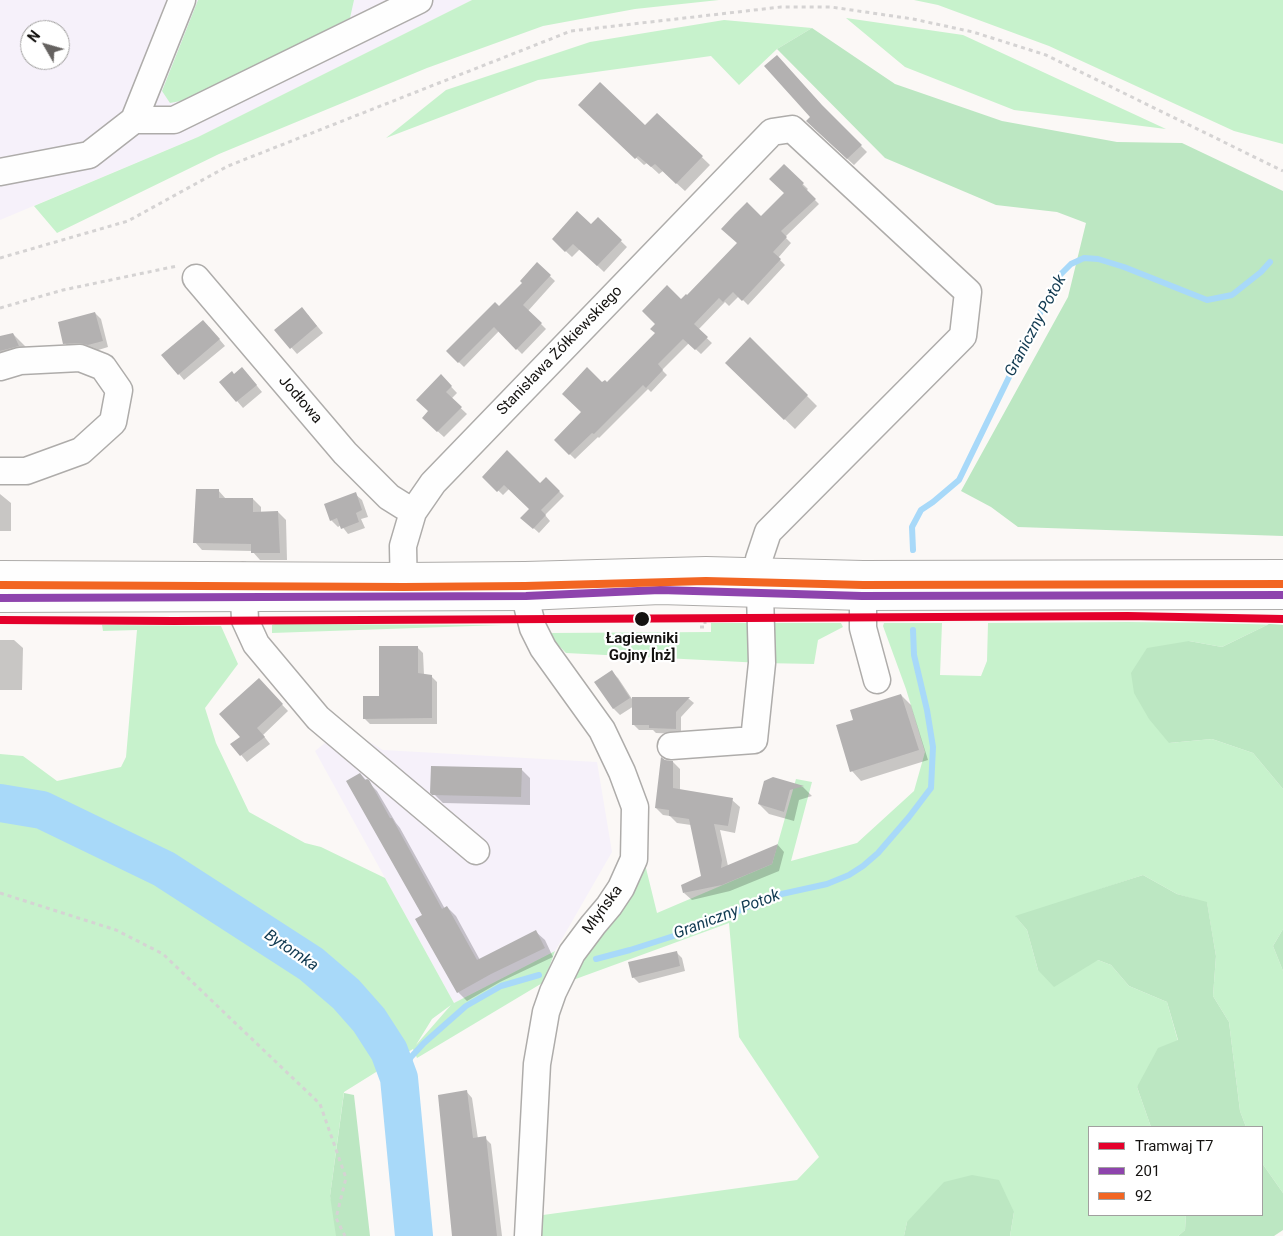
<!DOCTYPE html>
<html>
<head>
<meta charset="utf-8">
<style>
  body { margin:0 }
  #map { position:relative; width:1283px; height:1236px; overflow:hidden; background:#fbf8f6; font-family:Roboto,sans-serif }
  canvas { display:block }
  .legend { position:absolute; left:1088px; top:1126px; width:175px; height:90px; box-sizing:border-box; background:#fff; border:1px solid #a1a09f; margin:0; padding:6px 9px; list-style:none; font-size:15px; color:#141210 }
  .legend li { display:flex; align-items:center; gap:10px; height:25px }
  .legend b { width:25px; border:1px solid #a1a09f }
  .north { position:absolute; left:20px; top:20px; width:50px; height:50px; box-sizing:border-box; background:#fff; border:1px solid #a1a09f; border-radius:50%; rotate:308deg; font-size:14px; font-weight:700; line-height:20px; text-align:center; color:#141210 }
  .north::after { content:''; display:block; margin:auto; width:18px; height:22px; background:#656260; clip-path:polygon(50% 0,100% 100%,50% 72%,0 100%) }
</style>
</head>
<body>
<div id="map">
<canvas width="1283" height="1236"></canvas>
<ul class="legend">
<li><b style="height:6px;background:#e4002b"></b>Tramwaj T7</li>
<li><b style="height:6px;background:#8e44ad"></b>201</li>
<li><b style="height:6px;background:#f26522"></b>92</li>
</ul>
<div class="north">N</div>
</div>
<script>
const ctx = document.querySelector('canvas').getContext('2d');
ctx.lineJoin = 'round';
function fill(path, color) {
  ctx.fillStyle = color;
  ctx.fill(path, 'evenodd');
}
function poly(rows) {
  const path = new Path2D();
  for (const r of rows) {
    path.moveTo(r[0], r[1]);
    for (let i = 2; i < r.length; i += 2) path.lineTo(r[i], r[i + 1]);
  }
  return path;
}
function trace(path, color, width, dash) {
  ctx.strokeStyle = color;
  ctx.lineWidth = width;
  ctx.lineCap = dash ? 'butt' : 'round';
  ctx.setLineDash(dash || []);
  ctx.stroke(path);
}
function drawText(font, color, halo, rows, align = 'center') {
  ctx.font = font + ' Roboto,sans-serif';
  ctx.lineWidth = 4.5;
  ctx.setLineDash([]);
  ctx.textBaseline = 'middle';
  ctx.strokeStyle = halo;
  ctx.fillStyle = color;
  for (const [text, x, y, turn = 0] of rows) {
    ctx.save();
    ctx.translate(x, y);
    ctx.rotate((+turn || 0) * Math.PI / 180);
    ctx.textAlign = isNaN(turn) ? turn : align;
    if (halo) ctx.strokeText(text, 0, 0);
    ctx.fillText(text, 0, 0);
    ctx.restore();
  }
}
fill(poly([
  [0,0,472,0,198,137,0,220],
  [30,30,60,30,60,60,30,60],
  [345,727,383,750,597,762,612,852,555,951,454,1003,315,751]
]), '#f6f1fa');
fill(poly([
  [198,0,354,0,350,18,186,100,170,103,162,91],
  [472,0,719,0,635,9,543,26,427,68,219,154,57,233,34,206,198,137],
  [914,0,1283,0,1283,144,1234,131,1049,46,938,5],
  [846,18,963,35,1166,129,1014,110,905,67],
  [724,20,812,28,777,49,739,85,711,56,538,80,386,138,446,90,590,42],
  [1128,622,1212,623,1283,625,1269,624,1222,647,1189,641,1169,743,1212,739,1253,753,1283,789,1283,929,1273,946,1283,971,1283,1193,1262,1163,1262,1127,1246,1127,1240,1111,1229,1022,1213,996,1216,956,1207,903,1177,894,1143,875,1016,917,1027,930,1038,970,1098,960,1111,965,1129,986,1167,1002,1178,1041,1137,1087,1151,1127,1089,1127,1089,1215,1186,1215,1185,1230,1178,1236,1010,1236,1014,1212,907,1222,904,1236,539,1236,543,1215,797,1180,819,1157,739,1037,729,923,562,984,643,856,657,913,772,864,796,779,812,782,791,861,857,843,914,791,925,752,906,689,883,626,884,623,942,623,940,675,981,676,987,661,988,623],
  [711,623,841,623,843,627,818,640,814,664,762,663,566,653,550,637,549,633,711,632],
  [275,624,502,625,272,633,272,625],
  [102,625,221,626,238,664,205,708,216,743,249,812,305,843,321,847,385,878,454,1003,555,951,544,982,417,1058,413,1049,344,1092,330,1196,336,1218,336,1236,0,1236,0,754,23,756,57,781,121,767,126,757,137,630,103,631],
  [451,1005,416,1045,432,1019]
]), '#c7f2cc');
fill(poly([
  [812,28,895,84,1002,121,1117,142,1182,143,1283,191,1283,536,1018,527,991,507,961,491,1068,297,1086,223,1057,212,996,205,885,158,777,49],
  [1269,624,1283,625,1283,789,1253,753,1212,739,1169,743,1149,719,1134,693,1131,673,1147,648,1189,641,1222,647],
  [1143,875,1177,894,1207,902,1216,956,1213,996,1229,1022,1240,1111,1246,1127,1151,1127,1137,1087,1158,1048,1178,1040,1167,1002,1129,986,1111,965,1098,960,1054,987,1038,970,1027,930,1015,916],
  [1283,929,1283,971,1273,946],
  [344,1093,354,1095,370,1236,336,1236,330,1196],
  [1262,1163,1283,1193,1283,1230,1274,1236,1178,1236,1185,1230,1186,1215,1262,1215],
  [972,1175,999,1180,1014,1212,1010,1236,904,1236,907,1222,944,1182]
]), '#bce7c2');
fill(poly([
  [587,112,645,127,657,114,710,165,685,191,663,171,659,174,647,163,644,165],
  [828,113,867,152,854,165,814,128],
  [784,166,808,189,806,191,819,204,785,237,791,243,778,258,785,265,748,305,739,296,729,306,725,302,698,330,712,343,701,354,689,343,662,370,667,375,651,392,648,389,599,438,598,437,575,459,555,440,583,412,602,384,607,384,656,333,681,300,687,297,786,193],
  [598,219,627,247,604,272,580,249,572,257,553,239,591,226],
  [537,264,555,281,528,311,546,329,522,354,499,331,464,367,447,351,499,307,523,283],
  [95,313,101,319,108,347,95,351,71,350,65,343],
  [308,315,323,333,297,354,276,330],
  [209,327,225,346,184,380,179,374],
  [13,334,26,347,31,359,0,373,0,337],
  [750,339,817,406,795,429,726,363],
  [248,375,262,392,243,408,221,382,234,376],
  [441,376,457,393,451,399,467,414,444,437,423,418,429,411],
  [484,477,540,485,546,479,564,496,545,515,550,521,539,533,527,522,530,509,509,489,503,495],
  [218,490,226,499,253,499,261,507,261,513,278,512,286,520,287,560,260,560,252,551,202,550,195,542],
  [0,494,11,503,11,531,0,531],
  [355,494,362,500,368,517,361,519,365,528,348,534,341,525,338,527,331,520],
  [0,640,14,640,23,648,22,690,0,690],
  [417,647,423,653,424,675,431,676,437,682,437,724,370,724,364,718],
  [612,672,618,678,634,702,634,698,689,699,694,703,681,717,681,734,656,733,653,730,639,730,633,724,634,706,620,715,614,709,596,682],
  [259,680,288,711,263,735,270,744,247,762,232,744,242,737],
  [901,695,911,705,928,760,861,781,852,771,855,720],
  [664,761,673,762,680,769,680,790,732,800,740,807,735,833,720,830,728,866,778,845,784,852,779,871,730,891,692,900,684,893,703,877,691,825,677,823,670,816,663,815,656,808],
  [521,769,530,778,530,805,443,803,432,792],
  [360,774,377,791,396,823,400,828,445,909,447,907,456,916,480,960,536,932,545,940,553,957,500,982,467,1001,458,992,417,919,424,916],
  [773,779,803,787,812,796,799,800,794,821,769,814,759,804],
  [676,952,682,958,685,971,639,983,633,977],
  [466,1091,472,1098,478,1139,485,1138,491,1144,502,1236,453,1236]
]), '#0003');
trace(poly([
  [913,550,912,527,921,510,933,502,959,480,1046,301,1060,275,1071,264,1084,258,1098,259,1124,267,1207,300,1232,295,1261,272,1270,262],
  [596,959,630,950,711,924,768,897,827,884,849,875,863,866,878,853,909,817,931,788,933,747,927,710,914,655,913,630],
  [399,1078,411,1057,424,1043,466,1006,501,986,539,975]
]), '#a8d9f9', 6);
trace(poly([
  [0,803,42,810,164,869,311,964,346,994,369,1020,389,1051,399,1078,414,1236]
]), '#a8d9f9', 38);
fill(poly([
  [777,55,822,105,862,145,847,159,806,121,810,117,764,66],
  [600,82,645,125,657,113,703,156,676,184,655,164,651,167,638,156,635,159,578,105],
  [784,164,804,183,802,185,816,199,781,231,787,237,773,252,781,259,742,301,733,292,723,302,719,298,694,324,708,337,695,350,683,339,658,364,663,370,646,388,643,385,594,434,592,433,569,455,554,440,581,412,562,394,587,367,602,382,605,380,607,382,655,333,650,329,655,324,642,311,667,285,681,299,686,294,687,295,737,243,721,229,735,214,747,202,761,216,784,193,769,179],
  [577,211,591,224,598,217,622,240,597,266,573,244,565,252,552,239],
  [537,262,551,275,523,305,542,323,516,350,494,327,458,363,446,351,495,302,499,306,522,283,520,281],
  [302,307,317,326,290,349,274,330],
  [95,312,103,341,88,345,79,343,63,344,58,322],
  [203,320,220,339,178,375,161,355],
  [13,333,19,346,0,351,0,336],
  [750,337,808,395,784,420,725,363],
  [242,367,257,385,236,402,219,382,232,371,234,374],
  [441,374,452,386,446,392,462,407,437,432,422,418,428,411,416,400],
  [507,450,540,483,546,477,560,491,541,510,546,515,533,529,520,518,529,509,504,485,497,492,482,477],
  [196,489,219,489,219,498,253,498,253,512,278,511,280,553,251,553,251,544,193,543],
  [356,492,362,510,356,513,359,522,341,529,337,518,330,521,324,504],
  [379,646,418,646,418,673,432,675,432,718,363,719,363,696,379,696],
  [612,670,630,698,613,709,594,682],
  [259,678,283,704,257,728,265,737,240,756,230,744,240,737,219,714],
  [901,694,919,750,850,772,836,725,853,720,850,710],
  [632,697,690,697,676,712,676,729,649,728,649,725,632,725],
  [661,757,665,760,673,761,673,788,733,798,728,826,714,824,722,860,721,868,778,844,772,864,722,885,683,893,681,885,701,876,689,819,669,816,669,810,655,808],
  [431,766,522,768,521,797,432,795,430,793],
  [360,773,365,780,367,779,369,780,390,818,392,818,442,909,447,906,477,960,536,930,545,948,491,974,457,993,415,919,422,915,346,781],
  [773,777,804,786,790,790,784,812,758,804,764,781],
  [677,951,680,966,632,978,628,962],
  [467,1090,473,1138,486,1136,497,1236,452,1236,438,1095]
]), '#b3b1b1');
const minor = poly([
  [134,120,174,120,419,0],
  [0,172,89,155,134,120,182,0],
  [196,278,345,453,389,497,413,512],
  [0,367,20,361,80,358,103,367,119,390,113,422,81,451,26,471,0,471],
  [863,575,863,628,877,680],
  [243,576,245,620,256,644,318,718,476,851],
  [525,576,528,609,533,628,543,648,602,730,622,772,635,807,634,859,621,888,609,906,593,925,572,953,553,992,546,1012,537,1064,528,1236],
  [404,596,403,546,413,512,433,483,772,132,792,129,968,292,963,336,768,532,759,559,762,663,754,740,671,746]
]);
const major = poly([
  [0,575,404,577,525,576,706,571,863,575,1283,574],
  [0,598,526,596,660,590,862,596,1283,595]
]);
trace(minor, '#aeacaa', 29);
trace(major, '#aeacaa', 30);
trace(poly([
  [0,258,128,221,228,166,571,31,781,7,831,7,913,19,973,32,1046,55,1283,171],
  [0,308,63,290,177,266],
  [700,627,705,627,705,615],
  [0,893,116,930,163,954,320,1104,346,1178,336,1218,345,1236]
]), '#d5d3d3', 3, [4, 4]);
trace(minor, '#fefefe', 26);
trace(major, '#fefefe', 28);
trace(poly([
  [0,598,526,596,660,590,862,596,1283,595]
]), '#8e44ad', 8);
trace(poly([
  [0,585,404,587,525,586,706,581,863,585,1283,584]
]), '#f26522', 8);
trace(poly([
  [0,620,174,621,1128,616,1283,619]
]), '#e4002b', 8);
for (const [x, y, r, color] of [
  [642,619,8,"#141210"]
]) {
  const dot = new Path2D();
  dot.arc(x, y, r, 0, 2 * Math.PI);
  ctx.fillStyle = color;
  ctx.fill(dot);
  trace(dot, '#fff', 2);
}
drawText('15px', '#141210', '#fff', [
  ["Stanisława Żółkiewskiego",560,351,-46],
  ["Jodłowa",300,400,49],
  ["Młyńska",603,910,-54]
]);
drawText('bold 15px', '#141210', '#fff', [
  ["Łagiewniki",642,639],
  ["Gojny [nż]",642,656]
]);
drawText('italic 16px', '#113a51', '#fff', [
  ["Graniczny Potok",1036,326,-62],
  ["Graniczny Potok",727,915,-21],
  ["Bytomka",291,951,34]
]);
</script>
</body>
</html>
